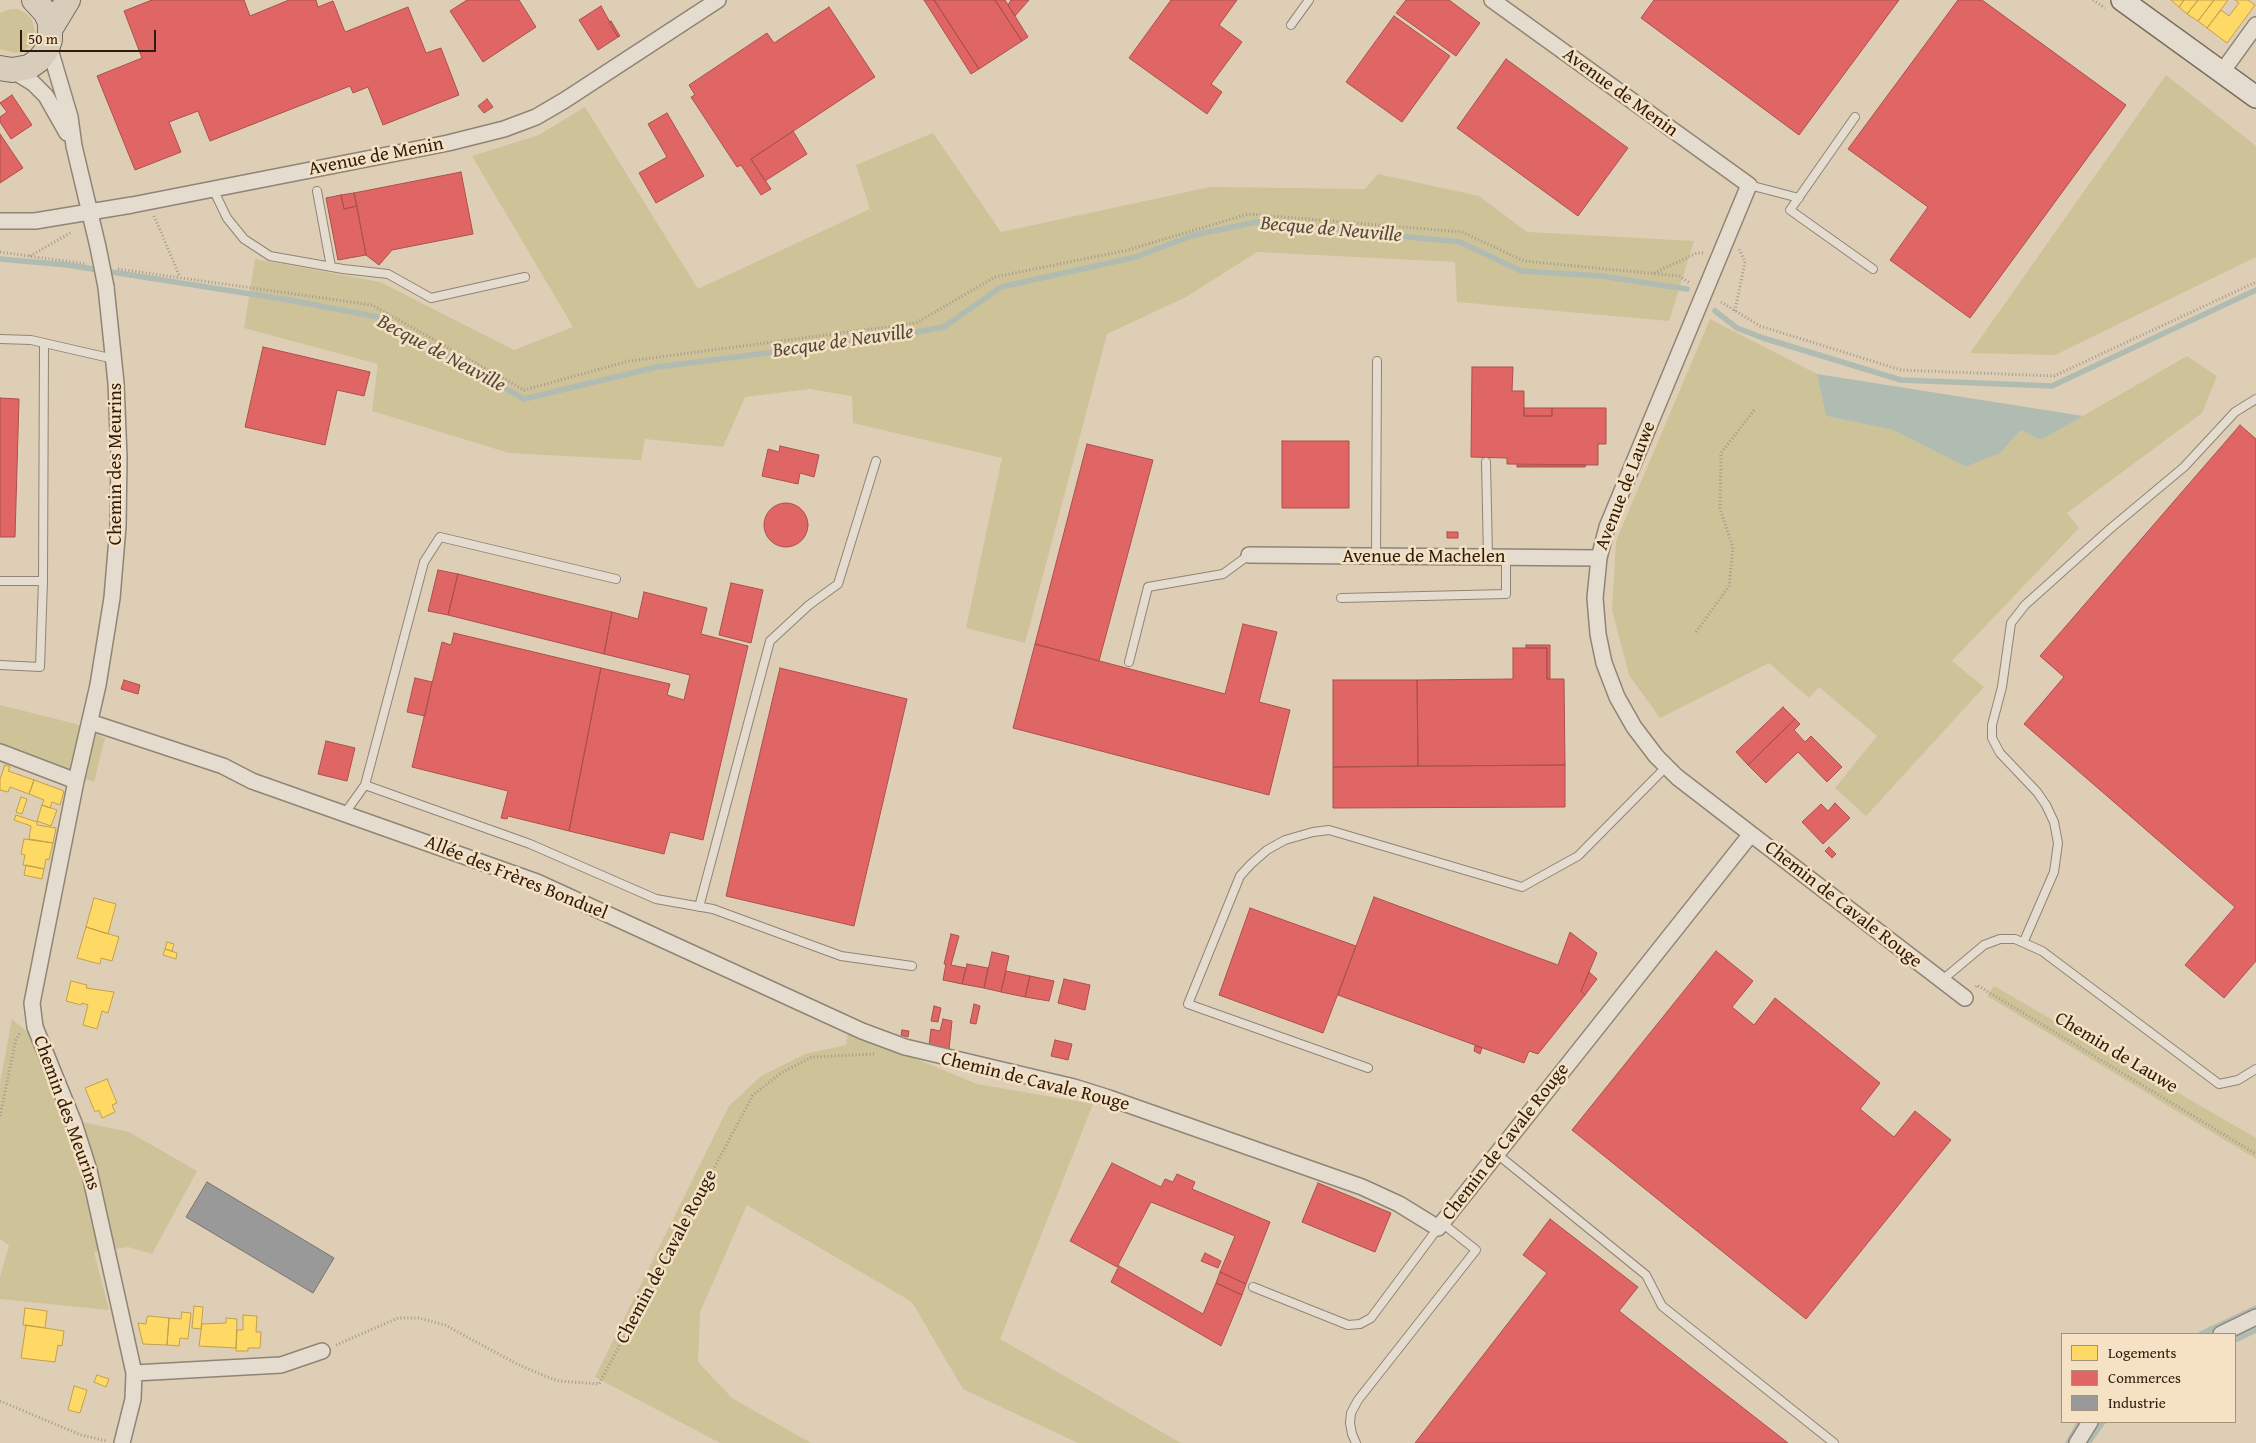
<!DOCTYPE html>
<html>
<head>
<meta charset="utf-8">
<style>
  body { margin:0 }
  #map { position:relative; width:2256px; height:1443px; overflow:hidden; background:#deceb5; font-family:"Gentium Book Plus",serif }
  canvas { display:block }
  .legend { position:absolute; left:2061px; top:1333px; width:175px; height:90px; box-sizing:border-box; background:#f5e1c4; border:1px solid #a6927a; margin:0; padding:6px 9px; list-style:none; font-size:15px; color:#2f1b0a }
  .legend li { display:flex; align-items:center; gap:10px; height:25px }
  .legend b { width:25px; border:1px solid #a6927a }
  .scale { position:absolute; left:20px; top:30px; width:136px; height:22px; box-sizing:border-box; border:2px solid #2f1b0a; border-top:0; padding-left:6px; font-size:15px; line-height:18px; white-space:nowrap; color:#2f1b0a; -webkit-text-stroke:4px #f5e1c4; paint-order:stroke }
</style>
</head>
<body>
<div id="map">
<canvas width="2256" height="1443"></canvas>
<ul class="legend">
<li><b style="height:14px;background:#ffd966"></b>Logements</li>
<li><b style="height:14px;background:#e06666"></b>Commerces</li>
<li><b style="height:14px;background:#999"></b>Industrie</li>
</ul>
<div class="scale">50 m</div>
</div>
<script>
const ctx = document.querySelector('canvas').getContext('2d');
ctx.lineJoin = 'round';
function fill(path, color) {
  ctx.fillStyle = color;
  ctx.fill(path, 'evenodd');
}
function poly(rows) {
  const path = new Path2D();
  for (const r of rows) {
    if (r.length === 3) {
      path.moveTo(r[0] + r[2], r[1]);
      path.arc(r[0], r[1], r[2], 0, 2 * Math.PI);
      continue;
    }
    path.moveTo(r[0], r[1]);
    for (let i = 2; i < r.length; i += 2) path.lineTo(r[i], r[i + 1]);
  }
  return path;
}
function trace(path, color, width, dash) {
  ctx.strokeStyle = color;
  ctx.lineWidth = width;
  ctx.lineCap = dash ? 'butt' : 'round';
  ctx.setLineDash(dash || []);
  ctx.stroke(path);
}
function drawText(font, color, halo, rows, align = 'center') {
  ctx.font = font + ' "Gentium Book Plus",serif';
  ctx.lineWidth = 5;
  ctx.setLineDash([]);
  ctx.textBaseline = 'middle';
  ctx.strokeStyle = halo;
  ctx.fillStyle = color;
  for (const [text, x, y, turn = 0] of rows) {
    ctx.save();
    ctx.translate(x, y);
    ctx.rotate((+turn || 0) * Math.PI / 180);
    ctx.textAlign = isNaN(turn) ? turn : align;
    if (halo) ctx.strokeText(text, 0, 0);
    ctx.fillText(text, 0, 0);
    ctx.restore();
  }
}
fill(poly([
  [11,9,18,9,28,15,32,20,35,31,31,45,22,52,15,53,0,49,0,13],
  [2166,75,2256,146,2256,257,2055,355,1970,353],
  [585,107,698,289,870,209,856,165,933,133,1001,232,1210,187,1365,189,1378,174,1479,196,1527,232,1694,241,1669,321,1457,302,1455,262,1257,252,1186,297,1107,334,1025,643,966,628,1002,458,853,423,852,396,809,389,745,397,723,447,645,439,641,460,509,453,372,411,378,364,244,328,255,259,380,282,514,350,573,327,472,156,539,135],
  [1710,319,1817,374,1826,416,1893,430,1966,467,2000,453,2022,429,2041,440,2187,356,2217,376,2202,413,2067,513,2079,528,1952,661,1984,687,1866,816,1835,788,1877,736,1819,687,1809,698,1769,663,1660,718,1629,675,1612,610,1616,541],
  [0,705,76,724,105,738,94,782,0,745],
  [1994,986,2256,1138,2256,1159,1987,996],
  [12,1019,32,1036,67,1119,129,1132,197,1171,152,1254,128,1247,94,1252,109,1310,0,1299,0,1277,9,1245,0,1239,0,1084],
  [848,1031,977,1084,1093,1104,1000,1339,1181,1443,1078,1443,963,1389,912,1302,747,1205,700,1312,698,1362,732,1398,811,1443,720,1443,595,1377,729,1106,761,1076,805,1054,846,1045]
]), '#cec298');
fill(poly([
  [1817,374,2083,416,2041,440,2021,430,2000,453,1966,467,1893,430,1826,416]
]), '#b0bcb1');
const homes = poly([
  [2171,0,2184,0,2179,7,2171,0],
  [2184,0,2198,0,2187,14,2179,7,2184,0],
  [2198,0,2214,0,2198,21,2187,14,2198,0],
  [2214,0,2228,0,2207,28,2198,21,2214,0],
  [2235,0,2248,0,2255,5,2227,43,2207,28,2221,10,2229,16,2239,3,2235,0],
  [5,765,10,767,8,771,34,780,29,794,10,787,8,792,0,790,0,779,5,765],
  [34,780,64,791,60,805,52,802,50,808,42,805,44,800,29,794,34,780],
  [21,797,27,799,22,814,16,812,21,797],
  [42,805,57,810,51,826,37,821,42,805],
  [16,815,37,822,37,825,56,828,53,843,29,839,31,826,14,820,16,815],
  [24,839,53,843,49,860,46,859,44,869,23,865,25,855,21,854,24,839],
  [26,865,44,869,42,879,24,875,26,865],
  [94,898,116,904,108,934,86,927,94,898],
  [86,927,119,937,112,961,101,958,100,964,77,958,86,927],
  [167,942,174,944,172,951,165,949,167,942],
  [165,949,177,953,176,959,163,955,165,949],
  [71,981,87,985,86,988,114,992,108,1013,102,1011,97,1029,83,1025,88,1005,82,1003,81,1005,66,1001,71,981],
  [107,1079,117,1103,112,1105,115,1112,102,1118,99,1110,95,1112,85,1088,107,1079],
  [194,1306,203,1307,201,1329,192,1328,194,1306],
  [25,1308,47,1311,45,1328,23,1325,25,1308],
  [182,1312,191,1313,188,1339,180,1338,179,1346,167,1345,169,1318,181,1319,182,1312],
  [243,1315,257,1316,256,1332,261,1332,260,1348,248,1348,248,1351,236,1351,237,1330,243,1330,243,1315],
  [149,1316,169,1318,167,1345,143,1344,138,1323,146,1324,147,1317,149,1316],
  [226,1318,237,1319,236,1348,199,1346,202,1324,226,1323,226,1318],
  [26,1325,64,1331,62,1346,58,1345,55,1362,21,1358,26,1325],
  [97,1375,109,1379,106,1387,94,1382,97,1375],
  [74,1386,87,1390,80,1413,68,1410,74,1386]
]);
fill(homes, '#ffd966');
trace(homes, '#c1a04a', 1);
const shops = poly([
  [152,0,244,0,250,16,289,0,316,0,318,7,333,1,345,32,408,7,426,53,441,48,459,95,383,125,368,87,353,93,350,86,210,141,198,111,169,122,181,152,135,170,97,76,142,58,124,11,152,0],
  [467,0,519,0,536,27,483,62,450,11,467,0],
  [924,0,934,0,979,69,971,74,924,0],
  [934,0,995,0,1022,41,979,69,934,0],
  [995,0,1005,0,1028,37,1022,41,995,0],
  [1011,0,1029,0,1015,16,1008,5,1011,0],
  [1171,0,1237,0,1219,25,1242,42,1211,84,1222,92,1207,114,1129,58,1171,0],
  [1406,0,1449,0,1480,23,1456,56,1396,13,1406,0],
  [1654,0,1899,0,1799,135,1641,18,1654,0],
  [1958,0,1982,0,2126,105,1970,318,1890,260,1928,207,1848,149,1958,0],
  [601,6,618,37,598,50,579,20,601,6],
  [829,7,875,77,751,159,771,189,761,195,741,165,737,167,691,97,695,95,689,85,767,33,774,43,829,7],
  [1394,16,1450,56,1402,122,1346,82,1394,16],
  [611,21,620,36,618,37,609,23,611,21],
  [1506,59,1628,148,1578,216,1457,128,1506,59],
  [12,95,32,125,11,139,0,122,0,117,7,112,0,103,12,95],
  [487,99,493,107,484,113,478,106,487,99],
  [667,113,704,176,656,203,639,173,667,157,648,124,667,113],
  [793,131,807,154,765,181,751,159,793,131],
  [0,134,23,168,0,183,0,134],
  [461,172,473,234,392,250,379,265,366,255,354,193,461,172],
  [354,193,357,206,344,209,341,195,354,193],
  [341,195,344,209,357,206,366,255,338,260,326,198,341,195],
  [263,347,370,372,364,396,337,390,325,445,245,427,263,347],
  [1472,367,1513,367,1512,391,1524,391,1524,416,1552,416,1552,408,1606,408,1606,444,1598,444,1598,465,1507,464,1507,458,1471,457,1472,367],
  [0,398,19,399,15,537,0,537,0,398],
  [1524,408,1552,408,1552,416,1524,416,1524,408],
  [2240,425,2256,439,2256,961,2224,998,2185,965,2235,907,2024,724,2064,677,2040,656,2240,425],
  [1282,441,1349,441,1349,508,1282,508,1282,441],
  [1087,444,1153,460,1099,661,1035,644,1087,444],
  [780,446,819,455,814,477,800,473,798,484,762,476,768,449,779,452,780,446],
  [1517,465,1586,465,1585,467,1517,467,1517,465],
  [786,525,22],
  [1447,532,1458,532,1458,538,1447,538,1447,532],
  [438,570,458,574,448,615,428,611,438,570],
  [458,574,612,612,604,654,448,615,458,574],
  [731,583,763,590,751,643,719,635,731,583],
  [644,592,707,608,701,634,748,646,703,840,670,832,664,854,569,831,601,668,670,684,667,695,684,700,690,675,604,654,612,612,638,619,644,592],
  [1243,624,1277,632,1259,702,1290,710,1269,795,1013,728,1035,644,1225,694,1243,624],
  [454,633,601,668,569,831,508,816,507,819,501,818,508,791,412,767,442,642,451,645,454,633],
  [1526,645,1550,645,1550,679,1547,679,1547,648,1526,648,1526,645],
  [1513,648,1547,648,1547,679,1564,679,1565,765,1418,766,1417,680,1513,679,1513,648],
  [780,668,907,699,854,926,726,896,780,668],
  [415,678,432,682,425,716,407,712,415,678],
  [124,680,140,685,138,694,121,689,124,680],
  [1333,680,1417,680,1418,766,1333,767,1333,680],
  [1783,707,1795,719,1748,765,1736,752,1783,707],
  [1795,719,1800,724,1794,730,1805,742,1811,736,1842,767,1827,782,1798,752,1766,783,1748,765,1795,719],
  [326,741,355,748,347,781,318,774,326,741],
  [1565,765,1565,807,1333,808,1333,767,1565,765],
  [1835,803,1850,818,1823,844,1802,822,1821,804,1828,811,1835,803],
  [1829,847,1836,854,1832,858,1825,851,1829,847],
  [1374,897,1558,965,1570,932,1597,953,1581,991,1585,995,1538,1054,1529,1051,1524,1063,1338,995,1374,897],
  [1250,908,1356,946,1323,1033,1219,995,1250,908],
  [951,934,959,936,951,965,966,968,962,984,943,980,946,964,944,964,951,934],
  [1716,951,1753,981,1732,1007,1754,1025,1775,998,1880,1083,1860,1109,1894,1137,1915,1111,1951,1140,1806,1319,1572,1130,1716,951],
  [992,952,1009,956,1001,992,984,988,992,952],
  [967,964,988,968,984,988,962,984,967,964],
  [1006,971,1030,976,1025,997,1001,992,1006,971],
  [1589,972,1597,979,1585,995,1581,991,1589,972],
  [1030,976,1054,981,1049,1001,1025,997,1030,976],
  [1064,979,1090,985,1085,1010,1058,1003,1064,979],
  [974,1004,980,1006,976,1024,970,1023,974,1004],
  [934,1006,941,1008,938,1022,931,1021,934,1006],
  [943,1019,952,1021,949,1049,929,1046,931,1029,940,1031,943,1019],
  [902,1030,909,1031,908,1037,901,1035,902,1030],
  [1055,1040,1072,1044,1068,1060,1051,1056,1055,1040],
  [1475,1046,1482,1048,1480,1054,1474,1051,1475,1046],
  [1112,1163,1161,1187,1165,1179,1173,1182,1177,1174,1195,1182,1192,1189,1270,1222,1246,1284,1220,1272,1235,1236,1151,1202,1117,1267,1070,1241,1112,1163],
  [1318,1183,1391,1213,1375,1252,1302,1222,1318,1183],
  [1550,1219,1638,1287,1619,1311,1788,1443,1415,1443,1547,1273,1523,1255,1550,1219],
  [1205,1253,1221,1261,1218,1268,1201,1261,1205,1253],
  [1119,1266,1203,1314,1216,1283,1242,1295,1221,1346,1111,1282,1119,1266],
  [1220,1272,1246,1284,1242,1295,1216,1283,1220,1272]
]);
fill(shops, '#e06666');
trace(shops, '#ab504a', 1);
const industry = poly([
  [207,1182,334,1258,313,1293,186,1217,207,1182]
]);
fill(industry, '#999');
trace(industry, '#79736e', 1);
trace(poly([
  [0,259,67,265,289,300,378,317,524,399,657,367,878,339,944,327,1001,287,1136,257,1194,235,1256,222,1460,242,1521,271,1601,276,1687,289],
  [1715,311,1737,328,1763,338,1901,380,2052,386,2256,290],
  [2201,1334,2256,1308],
  [2235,1340,2256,1330],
  [2068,1443,2080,1422],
  [2088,1443,2103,1422]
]), '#b0bcb1', 5.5);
const service = poly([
  [1291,25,1309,0],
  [1855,117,1790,210,1873,269],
  [1749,185,1799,198],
  [213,189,227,218,244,239,270,256,343,269,388,274,431,298,525,277],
  [317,191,331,267],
  [0,339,31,340,114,359],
  [1486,462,1488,557],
  [1376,556,1377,361],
  [0,581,43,581],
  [1341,598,1506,594,1506,557],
  [1129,662,1148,587,1223,574,1249,555],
  [0,665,40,667,43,581,44,343],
  [365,785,530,844,656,899,713,909,841,956,912,966],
  [345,813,365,785,424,562,440,537,616,579],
  [699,907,770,641,809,605,838,584,876,461],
  [2024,941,2054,872,2058,843,2054,822,2046,805,2037,792,2000,753,1992,738,1992,725,2002,687,2011,623,2025,605,2111,528,2184,467,2235,412,2256,399],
  [1941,981,1984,945,2000,939,2015,939,2042,951,2219,1084,2238,1080,2256,1069],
  [1368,1068,1188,1004,1240,876,1251,864,1267,850,1285,840,1313,832,1329,830,1522,887,1578,856,1666,767],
  [1497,1154,1646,1275,1662,1306,1834,1443],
  [1253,1287,1348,1325,1360,1324,1371,1318,1438,1228],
  [1356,1443,1352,1434,1350,1423,1351,1413,1358,1400,1476,1250,1442,1223]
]);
const minor = poly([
  [1492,0,1749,185,1607,527,1599,558,1595,598,1598,634,1604,663,1617,697,1634,727,1656,756,1677,777,1751,834],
  [49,46,70,117,74,146,98,247],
  [12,70,33,83,46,96,67,133],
  [2222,72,2256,25],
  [0,221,35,221,132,205,448,143,504,129,536,117,565,100,718,0],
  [106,287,116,383,119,457,118,526,112,598,98,685,76,781,32,1003,35,1027,74,1123,89,1170,134,1373,133,1399,122,1443],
  [1249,555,1599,558],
  [90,722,223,766,252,781,537,882,862,1031,905,1047,1074,1087,1109,1098,1362,1187,1399,1204,1438,1228,1751,834,1965,998],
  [0,752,76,781],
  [2221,1334,2256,1317],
  [134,1373,281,1365,322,1351],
  [2077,1443,2090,1422]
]);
const secondary = poly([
  [2122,0,2256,97]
]);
const primary = poly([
  [51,28,68,0],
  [0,68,12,70,29,67,39,60,46,51,50,40,50,23,46,13,34,0]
]);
trace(service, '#908474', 10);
trace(minor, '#908474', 18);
trace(secondary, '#776c5e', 24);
trace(primary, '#776c5e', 26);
trace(poly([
  [2093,0,2105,8],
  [154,216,180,277],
  [0,252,87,264],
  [30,256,72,232],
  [118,269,372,305,524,390,629,361,916,323,995,277,1128,250,1248,214,1462,232,1524,261,1679,276,1690,283],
  [1654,273,1697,253,1703,253],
  [1721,302,1760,326,1901,370,2054,376,2256,282],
  [1735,311,1745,262,1739,249],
  [1696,632,1729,586,1733,547,1720,509,1721,453,1755,409],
  [1976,987,1977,985,2256,1154],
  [0,1116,16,1039,20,1033],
  [336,1345,398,1318,419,1318,445,1325,517,1364,545,1376,559,1381,599,1384,753,1095,781,1073,812,1057,874,1054],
  [0,1401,81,1435,107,1441]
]), '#a29a8f', 3, [1, 2.5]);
trace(service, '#e4dccf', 8);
trace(minor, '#e4dccf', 15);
trace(secondary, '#e4dccf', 21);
trace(primary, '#d8ccbb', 24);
const minorBridge = poly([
  [98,247,106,287]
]);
trace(minorBridge, '#908474', 18, []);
trace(minorBridge, '#e4dccf', 15);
drawText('19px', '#2f1b0a', '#f5e1c4', [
  ["Avenue de Menin",1620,93,36],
  ["Avenue de Menin",376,157,-11],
  ["Chemin des Meurins",116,464,-90],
  ["Avenue de Lauwe",1626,486,-69],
  ["Avenue de Machelen",1424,557],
  ["Allée des Frères Bonduel",516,878,22],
  ["Chemin de Cavale Rouge",1843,905,38],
  ["Chemin de Lauwe",2116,1053,31],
  ["Chemin de Cavale Rouge",1035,1082,14],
  ["Chemin des Meurins",66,1113,70],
  ["Chemin de Cavale Rouge",1506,1142,-52],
  ["Chemin de Cavale Rouge",667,1257,-62]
]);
drawText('italic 20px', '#50493c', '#f5e1c4', [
  ["Becque de Neuville",1331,230,5],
  ["Becque de Neuville",843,342,-8],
  ["Becque de Neuville",441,354,28]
]);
</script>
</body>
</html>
